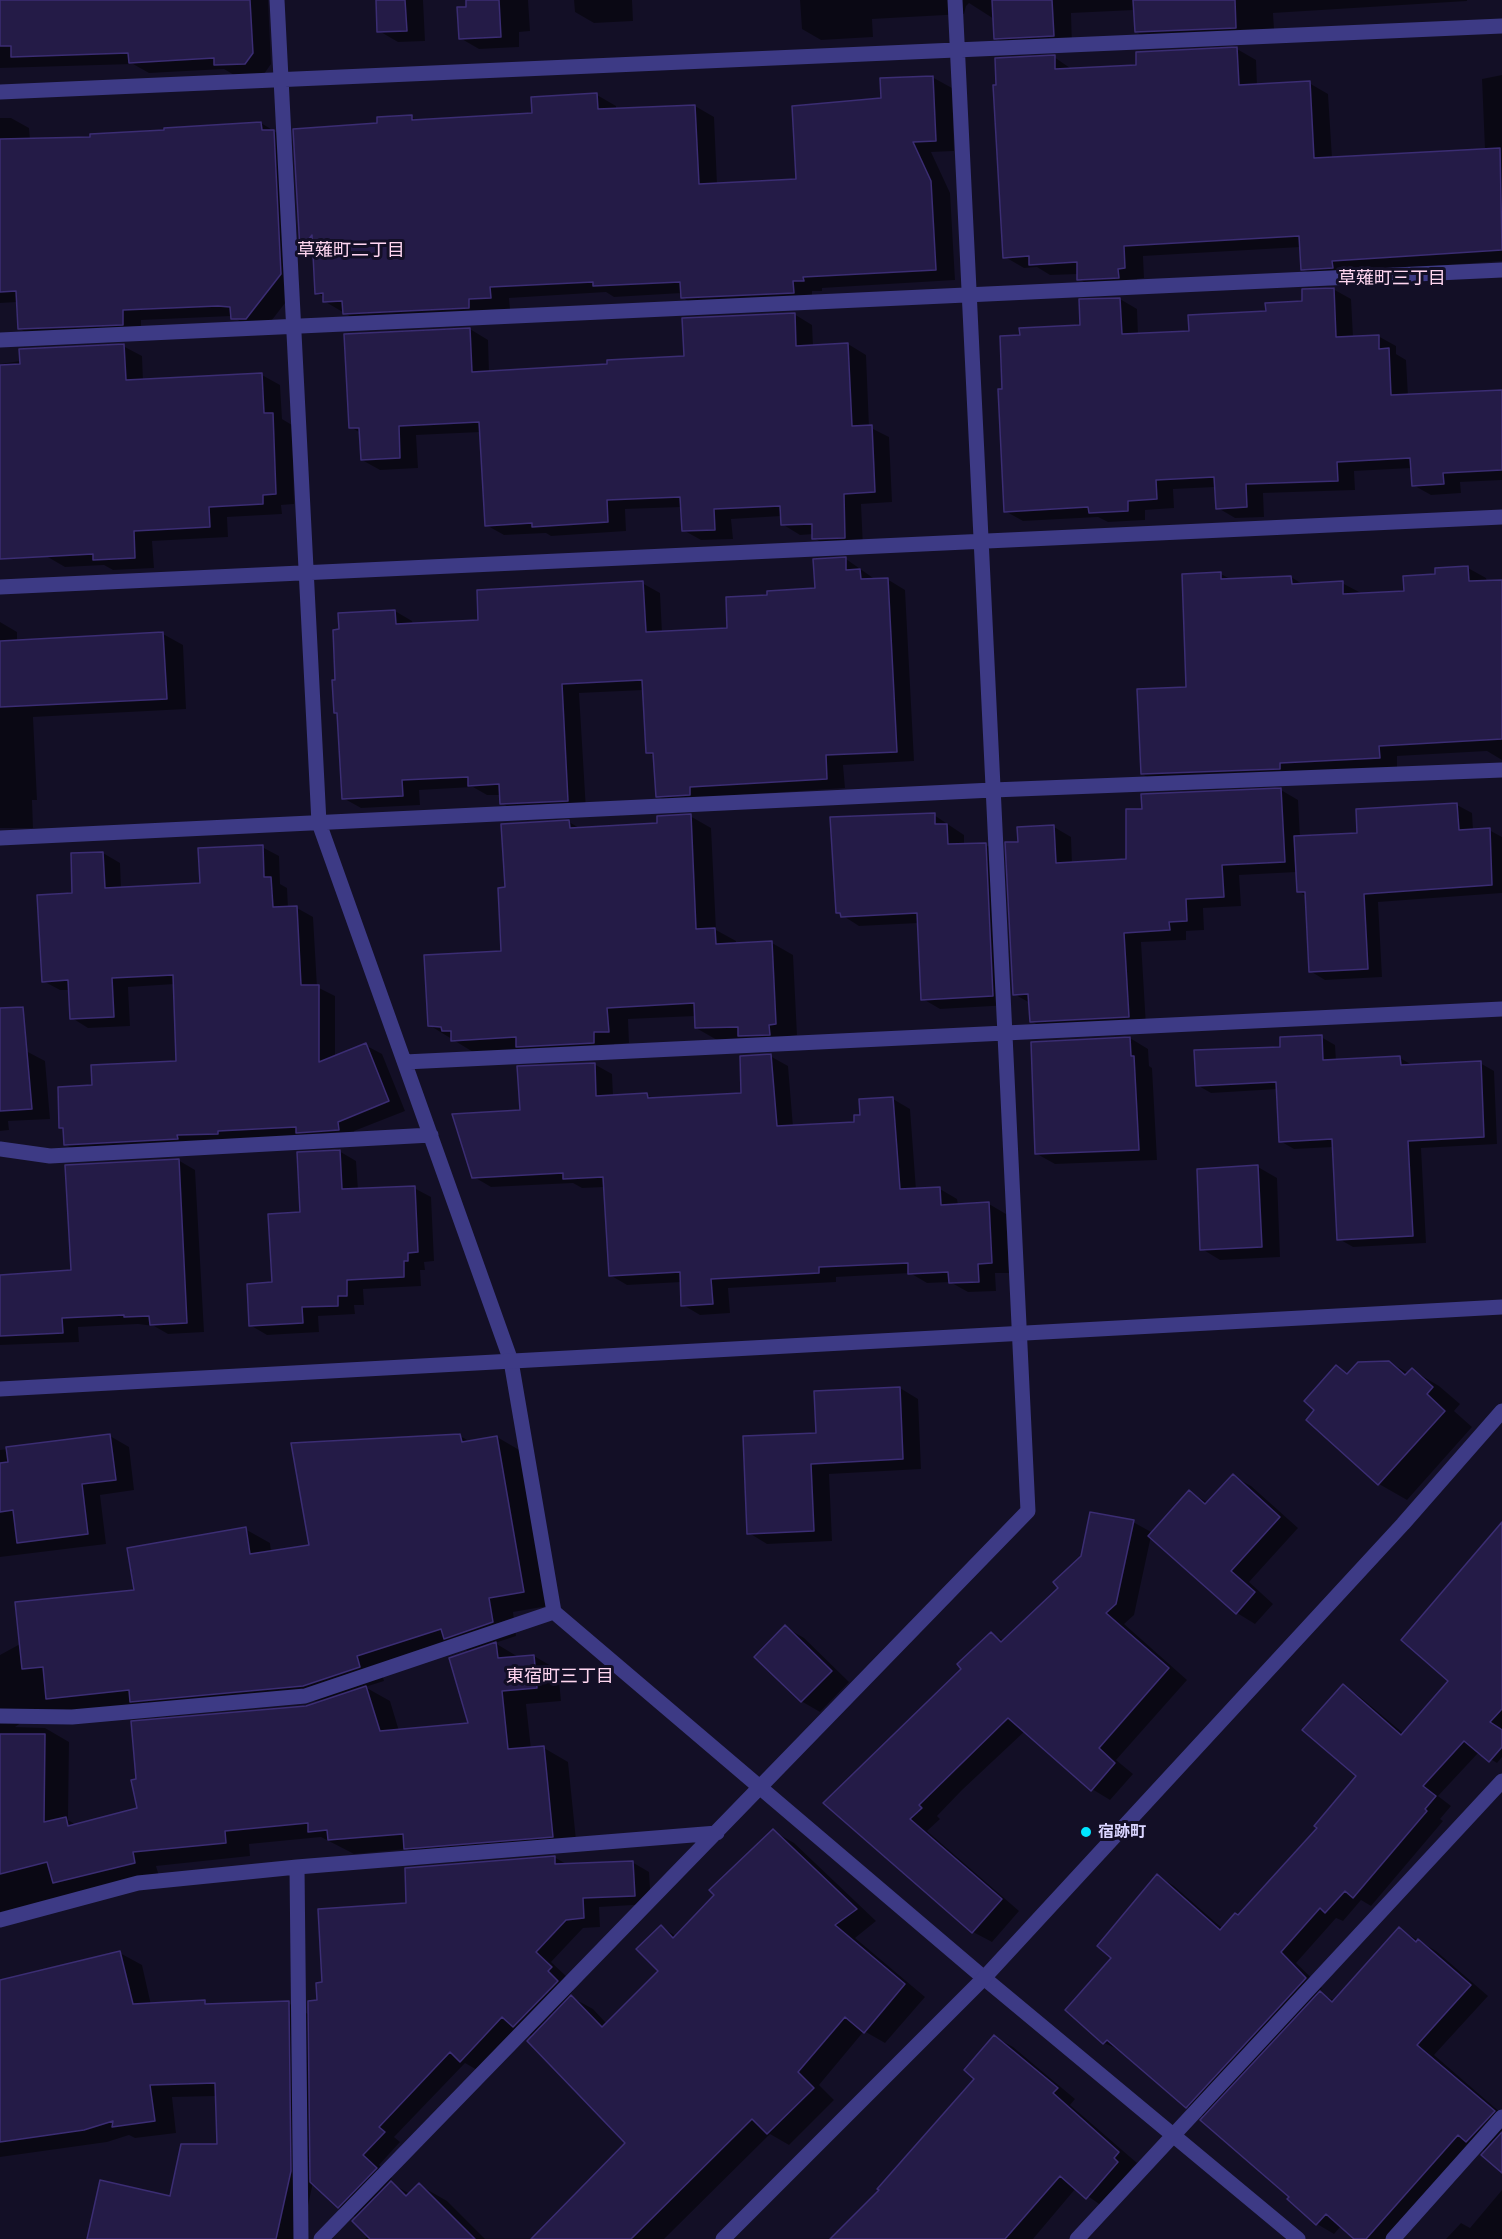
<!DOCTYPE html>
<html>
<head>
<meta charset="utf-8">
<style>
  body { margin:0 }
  canvas { display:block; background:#130f26 }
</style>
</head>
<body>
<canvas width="1502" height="2239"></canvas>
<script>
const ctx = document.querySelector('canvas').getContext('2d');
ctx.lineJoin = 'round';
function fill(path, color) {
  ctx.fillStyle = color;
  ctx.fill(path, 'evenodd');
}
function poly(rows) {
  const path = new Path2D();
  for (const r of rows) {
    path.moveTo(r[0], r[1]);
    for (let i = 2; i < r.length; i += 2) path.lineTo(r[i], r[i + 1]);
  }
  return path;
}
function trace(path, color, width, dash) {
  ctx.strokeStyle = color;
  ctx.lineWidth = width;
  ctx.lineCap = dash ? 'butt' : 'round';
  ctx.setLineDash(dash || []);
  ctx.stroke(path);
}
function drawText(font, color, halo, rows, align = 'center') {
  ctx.font = font + ' "Noto Sans","Noto Sans JP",sans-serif';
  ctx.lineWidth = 6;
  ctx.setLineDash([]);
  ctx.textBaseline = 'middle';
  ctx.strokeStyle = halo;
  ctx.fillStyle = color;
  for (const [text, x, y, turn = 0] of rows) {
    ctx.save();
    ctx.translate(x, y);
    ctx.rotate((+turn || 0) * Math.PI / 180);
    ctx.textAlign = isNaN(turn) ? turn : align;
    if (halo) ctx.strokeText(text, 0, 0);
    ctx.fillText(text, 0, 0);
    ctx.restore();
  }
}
fill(poly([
  [0,0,268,0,271,64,264,74,234,75,224,69,149,73,133,64,0,68],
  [377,0,423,0,425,41,398,42,379,31],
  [467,0,528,0,530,31,519,32,519,47,479,49,460,38],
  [574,0,632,0,633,21,594,23,575,12],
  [800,0,1467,0,1467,1,1273,13,1274,29,1155,43,1136,32,1135,10,1071,13,1072,46,1014,49,995,38,994,19,969,3,966,6,964,14,872,19,873,37,821,40,802,29],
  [1237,49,1256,60,1257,85,1309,83,1328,94,1332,158,1485,150,1482,79,1502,75,1502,261,1351,272,1322,280,1302,269,1301,247,1143,256,1144,278,1137,279,1138,288,1098,290,1079,279,1079,274,1050,275,1037,267,1024,268,1005,257,1054,57,1073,70,1138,66],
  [932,77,952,88,954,151,931,152,950,193,955,280,822,288,822,291,812,291,812,304,702,309,683,298,682,293,614,297,606,292,509,298,510,309,487,310,488,319,363,324,324,301,324,297,317,293,315,258,301,250,295,130,379,125,411,117,419,121,533,115,597,95,616,106,616,109,695,106,714,117,717,184,798,180,882,99],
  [0,118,11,118,29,128,30,140,92,138,261,123,292,142,299,285,265,329,251,329,232,316,141,320,141,334,38,339,20,329,18,302,0,303],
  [1333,289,1351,299,1353,337,1378,336,1396,346,1396,354,1406,360,1408,396,1502,392,1502,480,1460,482,1461,493,1431,495,1413,485,1412,468,1354,471,1355,490,1263,493,1264,517,1235,518,1218,508,1216,487,1173,489,1174,508,1145,510,1145,520,1108,522,1098,517,1023,521,1005,511,1004,390,1021,336,1081,326,1120,299,1137,309,1138,335,1191,332,1304,302],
  [794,314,812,325,813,346,848,344,866,355,869,427,889,437,892,502,861,504,863,547,832,549,814,538,814,534,800,535,782,524,782,516,731,519,733,539,701,540,683,530,682,507,625,509,626,531,551,536,546,533,504,535,486,525,481,432,416,435,418,468,380,470,362,460,361,433,350,427,470,329,488,340,489,372,609,365,686,358],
  [123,346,142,356,143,381,262,375,280,385,282,419,292,425,294,504,281,505,282,514,227,517,228,537,152,541,154,568,113,570,104,565,65,567,46,556,0,543,0,364],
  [846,559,876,580,887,579,905,590,914,761,843,765,845,788,707,797,675,806,657,796,655,757,647,752,644,690,579,693,586,810,520,814,502,803,501,795,487,795,473,787,419,790,420,805,361,808,343,798,339,714,335,712,395,611,412,621,413,625,479,622,642,583,660,593,662,633,729,629,769,597,817,590],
  [1468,568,1486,578,1487,582,1502,581,1502,760,1487,751,1397,756,1397,768,1160,784,1142,774,1187,688,1221,574,1232,580,1291,577,1304,585,1342,583,1361,593,1405,592,1436,575],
  [0,622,17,632,17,641,163,634,183,645,186,709,33,717,37,800,32,800,33,828,0,828],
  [1281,790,1298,800,1300,838,1359,835,1358,810,1457,805,1472,813,1473,830,1489,830,1502,837,1502,893,1378,902,1382,977,1325,980,1310,971,1306,896,1298,891,1297,872,1239,875,1241,906,1203,908,1204,930,1186,931,1186,940,1141,942,1146,1026,1049,1031,1031,1021,1030,1003,1014,994,1020,843,1054,827,1071,837,1072,864,1127,861,1144,810],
  [934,815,964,835,964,845,986,845,1003,854,1010,1005,940,1009,923,999,919,923,859,926,837,912],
  [690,816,711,828,716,930,736,941,736,945,772,943,793,955,797,1035,790,1036,790,1046,717,1040,696,1028,696,1016,628,1019,629,1043,614,1044,615,1054,473,1052,429,1025,503,952,506,889,569,822,581,829,659,825],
  [262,847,279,856,280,884,287,888,288,908,297,908,313,917,317,987,335,996,335,1057,365,1045,382,1054,405,1111,354,1131,355,1139,82,1154,66,1145,65,1130,61,1128,93,1087,178,1062,175,984,128,987,130,1026,88,1028,72,1018,70,990,60,990,43,981,73,894,72,855,103,853,120,863,121,888,202,884],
  [1321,1037,1335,1045,1336,1061,1400,1058,1414,1066,1480,1063,1494,1071,1497,1144,1421,1148,1426,1243,1353,1247,1339,1239,1334,1147,1294,1149,1280,1141,1278,1089,1211,1093,1197,1085,1282,1048],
  [1130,1038,1148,1049,1149,1066,1152,1068,1157,1160,1055,1164,1037,1154],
  [26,1051,45,1061,50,1119,8,1121,9,1130,0,1131,0,1053],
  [770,1056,788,1066,793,1127,856,1124,861,1116,893,1099,910,1109,916,1190,940,1189,957,1199,958,1205,989,1204,1006,1214,1009,1273,995,1273,996,1291,968,1292,950,1282,927,1283,910,1273,836,1277,836,1282,728,1288,730,1313,700,1315,683,1305,682,1282,627,1285,610,1275,605,1187,582,1188,573,1183,491,1187,474,1177,521,1112,594,1064,612,1074,613,1096,647,1095,655,1099,743,1095],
  [339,1151,356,1161,358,1190,414,1188,431,1197,434,1261,424,1262,425,1270,420,1270,421,1286,363,1289,364,1305,354,1305,355,1314,318,1316,319,1332,267,1335,250,1325,273,1284,302,1214],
  [178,1160,195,1170,204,1332,168,1334,154,1326,138,1324,78,1327,79,1342,0,1345,0,1275,72,1271],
  [1258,1167,1277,1178,1280,1257,1220,1260,1202,1249],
  [1389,1362,1408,1373,1412,1370,1439,1386,1460,1404,1454,1411,1472,1427,1407,1500,1379,1484,1316,1410,1337,1367,1349,1374],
  [900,1388,918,1399,921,1469,829,1474,832,1541,767,1544,749,1533,818,1434],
  [110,1436,129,1447,134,1490,100,1495,106,1544,0,1557,0,1450],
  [460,1436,471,1442,497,1437,521,1451,548,1606,513,1612,516,1636,495,1643,520,1658,534,1656,558,1670,561,1701,526,1704,531,1749,544,1748,568,1762,577,1850,429,1862,407,1849,354,1854,321,1837,249,1844,250,1856,156,1866,159,1876,0,1924,0,1655,31,1638,15,1604,136,1591,245,1529,270,1543,271,1552,310,1546],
  [458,1645,470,1652,470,1725,399,1731,390,1701,365,1687,384,1681,381,1670],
  [324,1700,137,1780,139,1809,76,1825,68,1820,69,1742,45,1728,15,1727,25,1720,155,1715],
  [1233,1476,1251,1486,1298,1528,1249,1582,1273,1604,1255,1624,1237,1613,1151,1536,1134,1615,1124,1624,1187,1680,1116,1760,1133,1774,1110,1800,1092,1789,1025,1731,962,1790,937,1816,940,1819,927,1831,1019,1911,992,1942,973,1932,825,1803,963,1669,992,1634,1004,1641,1133,1522,1153,1533,1190,1492,1208,1503],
  [1502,1528,1502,1757,1497,1763,1479,1752,1438,1796,1451,1806,1440,1819,1443,1821,1371,1906,1361,1900,1343,1921,1336,1918,1296,1963,1322,1988,1318,1992,1335,2001,1399,1929,1436,1951,1488,1996,1434,2055,1502,2114,1502,2171,1486,2152,1475,2145,1392,2239,1356,2239,1341,2226,1334,2234,1317,2224,1205,2117,1186,2106,1122,2051,1104,2043,1113,1958,1158,1876,1174,1886,1223,1929,1239,1917,1319,1828,1358,1776,1343,1686,1359,1696,1404,1734,1450,1681],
  [785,1627,804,1638,849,1682,820,1712,801,1701],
  [773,1831,794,1843,876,1921,855,1938,925,1997,885,2043,864,2031,819,2085,834,2100,789,2145,770,2134,664,2239,542,2239,627,2143,557,2073,559,2071,533,2037,517,2028,477,2070,465,2063,394,2137,400,2142,379,2165,392,2178,389,2182,410,2194,419,2185,447,2201,485,2239,365,2239,368,2235,357,2218,338,2207,313,2182,301,2239,89,2239,171,2198,218,2146,217,2096,172,2097,176,2133,135,2138,129,2135,107,2142,0,2157,0,1981,120,1953,142,1965,151,2005,204,2002,211,2006,288,2003,310,2015,319,2002,324,1984,408,1904,554,1857,568,1865,632,1862,649,1872,651,1904,599,1907,600,1927,583,1928,551,1962,567,1977,563,1981,573,1991,569,1996,593,2009,607,2024,660,1971,661,1927,676,1936],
  [995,2037,1013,2047,1075,2099,1070,2105,1137,2163,1131,2169,1136,2174,1105,2208,1076,2188,1033,2239,832,2239,881,2190,976,2079],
  [1502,2190,1502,2239,1446,2239,1461,2223,1470,2228]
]), '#0007');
const building = poly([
  [0,0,250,0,253,53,245,64,214,65,214,58,129,63,128,53,11,57,11,46,0,46,0,0],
  [376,0,405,0,407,31,377,32,376,0],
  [466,0,499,0,501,37,459,39,457,7,466,7,466,0],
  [992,0,1052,0,1054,36,994,39,992,0],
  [1133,0,1235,0,1236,28,1135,32,1133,0],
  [1237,47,1239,85,1310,81,1314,158,1500,148,1502,250,1332,261,1333,268,1301,270,1299,236,1124,246,1125,268,1118,269,1119,278,1077,280,1077,262,1029,265,1029,256,1003,258,993,85,996,85,995,58,1055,55,1055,69,1136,65,1136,52,1237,47],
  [933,76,936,141,913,142,931,181,936,270,803,277,804,281,793,281,794,293,681,298,680,282,593,286,593,282,490,287,491,298,469,299,469,308,343,314,342,301,323,302,323,293,315,294,312,235,300,250,293,129,377,123,377,117,412,115,412,120,532,113,531,97,597,93,598,109,695,105,699,184,796,179,792,106,881,98,880,78,933,76],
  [261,122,262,130,274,130,281,274,246,319,231,319,230,307,218,306,123,310,123,325,18,329,16,291,0,292,0,139,90,137,90,134,164,130,164,128,261,122],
  [1334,288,1336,337,1379,335,1379,349,1389,348,1391,395,1502,390,1502,470,1443,473,1444,484,1412,486,1410,458,1337,462,1338,481,1246,484,1247,507,1216,509,1214,477,1156,480,1157,499,1128,501,1128,511,1089,513,1088,507,1004,512,998,389,1002,389,1000,336,1020,335,1019,328,1080,325,1079,299,1120,298,1122,334,1189,331,1188,315,1266,311,1265,303,1302,301,1302,289,1334,288],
  [795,313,796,346,848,343,852,426,872,425,875,492,844,494,845,538,812,539,812,524,781,525,780,506,714,509,715,530,682,531,680,497,607,500,608,522,532,527,532,523,485,526,479,422,399,426,400,458,361,460,359,428,349,428,344,334,470,328,472,372,607,364,607,360,684,356,682,318,795,313],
  [124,344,126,380,262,373,264,413,273,413,276,494,263,495,263,504,209,507,210,527,134,531,135,558,93,560,93,554,0,559,0,365,20,364,19,349,124,344],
  [846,557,846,570,860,569,861,579,888,578,897,752,826,755,827,779,690,787,690,795,656,797,653,753,646,753,642,680,562,684,568,801,500,804,499,784,468,786,468,777,402,780,403,796,342,799,337,713,334,713,332,680,335,680,333,630,339,629,338,613,395,610,396,624,478,620,477,590,643,581,646,632,727,628,726,597,767,595,767,591,815,588,813,559,846,557],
  [1468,566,1469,581,1502,580,1502,739,1379,746,1380,758,1280,763,1280,769,1141,774,1137,689,1186,687,1182,574,1221,572,1221,579,1291,576,1292,584,1343,581,1343,594,1404,591,1403,576,1435,574,1435,568,1468,566],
  [163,632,167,699,0,707,0,641,163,632],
  [1281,788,1285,862,1222,865,1224,897,1186,899,1187,921,1169,922,1170,930,1124,933,1129,1017,1030,1022,1028,994,1013,995,1005,842,1018,842,1017,827,1054,825,1056,863,1126,859,1126,809,1142,809,1141,794,1281,788],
  [1457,803,1459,830,1490,828,1492,885,1364,894,1368,969,1309,972,1305,892,1297,892,1294,836,1357,833,1356,809,1457,803],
  [935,813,935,824,947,824,948,844,986,843,993,996,921,1000,917,913,841,917,840,913,836,913,830,817,935,813],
  [691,814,696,929,715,928,716,944,772,941,776,1024,769,1025,770,1035,738,1036,738,1027,695,1028,694,1003,607,1008,609,1032,594,1032,594,1043,516,1047,516,1037,451,1041,451,1031,442,1031,441,1027,428,1026,424,955,501,951,498,888,505,887,501,824,569,820,570,828,657,823,657,816,691,814],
  [263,845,264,877,271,877,273,907,297,906,301,985,319,985,319,1062,366,1043,389,1101,338,1122,339,1130,296,1133,296,1127,218,1131,218,1134,177,1135,178,1139,64,1145,63,1128,59,1128,58,1087,92,1085,91,1065,176,1061,173,975,112,978,114,1017,70,1019,68,980,42,982,37,895,72,893,71,853,103,852,105,888,200,883,198,848,263,845],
  [23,1007,32,1109,0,1111,0,1008,23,1007],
  [1322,1035,1323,1060,1400,1056,1401,1065,1481,1061,1484,1137,1408,1141,1413,1236,1337,1240,1332,1139,1279,1142,1276,1082,1196,1086,1194,1050,1280,1047,1280,1037,1322,1035],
  [1130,1037,1131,1056,1134,1056,1139,1150,1035,1154,1031,1042,1130,1037],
  [771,1054,777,1126,854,1122,854,1115,860,1115,859,1099,893,1097,900,1189,940,1187,941,1205,989,1202,992,1263,978,1264,979,1282,949,1283,948,1272,908,1274,908,1263,819,1267,819,1273,711,1279,713,1304,681,1306,680,1272,609,1276,603,1177,563,1179,563,1173,472,1178,452,1114,520,1110,517,1066,595,1063,596,1096,647,1093,648,1098,741,1093,740,1056,771,1054],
  [340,1150,342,1189,415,1186,418,1252,408,1253,408,1261,404,1261,404,1277,347,1280,347,1296,338,1296,338,1306,302,1307,303,1323,249,1326,247,1284,272,1282,268,1214,300,1212,297,1152,340,1150],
  [179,1159,187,1323,150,1325,149,1316,124,1317,124,1315,62,1318,63,1333,0,1336,0,1275,71,1270,65,1165,179,1159],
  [1258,1165,1262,1247,1200,1250,1197,1169,1258,1165],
  [1389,1361,1405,1375,1412,1368,1433,1387,1427,1394,1445,1411,1378,1485,1306,1420,1314,1410,1304,1401,1336,1365,1347,1374,1358,1362,1389,1361],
  [900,1387,903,1459,811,1464,814,1531,747,1534,743,1436,816,1433,814,1391,900,1387],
  [110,1434,116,1480,82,1484,88,1534,17,1543,13,1510,0,1512,0,1463,8,1462,6,1447,110,1434],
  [460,1434,462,1442,497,1436,524,1592,489,1598,493,1622,444,1639,441,1629,357,1656,360,1667,303,1686,130,1702,129,1690,46,1699,43,1667,22,1669,15,1602,134,1590,127,1548,246,1527,250,1554,309,1545,291,1443,460,1434],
  [1233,1474,1280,1517,1231,1571,1255,1592,1236,1614,1148,1536,1189,1490,1205,1504,1233,1474],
  [1090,1512,1134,1520,1116,1604,1106,1613,1169,1668,1099,1748,1115,1763,1091,1791,1008,1718,919,1805,922,1808,910,1819,1002,1899,972,1933,823,1803,961,1669,957,1664,991,1632,1001,1642,1058,1588,1053,1582,1081,1556,1090,1512],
  [1502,1522,1502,1709,1490,1722,1502,1730,1502,1747,1489,1762,1464,1741,1423,1786,1436,1796,1425,1809,1427,1811,1353,1898,1345,1891,1325,1913,1320,1908,1281,1952,1306,1978,1186,2108,1107,2040,1103,2044,1065,2010,1111,1958,1097,1946,1157,1874,1220,1930,1235,1913,1238,1915,1317,1828,1314,1826,1356,1776,1302,1730,1343,1684,1401,1735,1448,1681,1401,1640,1502,1522],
  [785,1625,832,1671,801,1702,754,1657,785,1625],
  [496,1642,498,1658,534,1655,537,1688,502,1691,508,1749,544,1746,553,1837,404,1849,403,1834,328,1840,327,1830,308,1832,308,1823,225,1831,226,1843,133,1852,135,1863,53,1883,47,1862,0,1874,0,1734,45,1734,44,1822,66,1817,68,1826,137,1808,131,1780,136,1779,131,1721,306,1706,366,1686,380,1731,468,1723,449,1658,496,1642],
  [773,1829,857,1909,835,1925,905,1984,864,2033,845,2017,798,2072,814,2088,767,2134,752,2119,631,2239,531,2239,625,2143,527,2041,571,1995,602,2027,658,1971,636,1949,661,1925,673,1938,714,1895,709,1890,773,1829],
  [555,1856,555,1864,633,1861,635,1896,583,1898,584,1918,566,1920,536,1952,552,1967,548,1971,558,1981,513,2027,502,2017,460,2062,450,2052,379,2127,385,2132,363,2155,377,2168,338,2208,310,2182,308,2001,317,2000,316,1983,322,1982,318,1909,406,1903,405,1868,555,1856],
  [1399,1927,1416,1942,1418,1939,1471,1985,1417,2045,1495,2111,1466,2142,1458,2135,1366,2239,1354,2239,1326,2214,1316,2225,1287,2199,1289,2197,1200,2120,1320,1991,1332,2002,1399,1927],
  [120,1951,133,2004,205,2000,205,2004,289,2001,291,2171,276,2239,87,2239,100,2180,170,2196,181,2144,217,2144,215,2083,150,2085,155,2121,112,2127,113,2121,84,2130,0,2142,0,1980,120,1951],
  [994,2035,1058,2088,1053,2093,1119,2152,1114,2158,1118,2162,1086,2199,1060,2176,1005,2239,830,2239,879,2190,877,2189,974,2079,964,2070,994,2035],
  [1502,2132,1502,2173,1481,2155,1502,2132],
  [391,2181,406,2196,419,2183,475,2239,370,2239,352,2221,391,2181]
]);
fill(building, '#241b47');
trace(building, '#3b2d73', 1.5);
trace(poly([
  [277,0,319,823,511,1361,554,1612,984,1978,1298,2239],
  [0,92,1502,26],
  [0,340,1502,270],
  [0,587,1502,517],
  [0,838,993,790,1502,770],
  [405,1062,1502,1009],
  [0,1149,50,1156,431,1135],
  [0,1716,72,1717,305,1696,554,1612],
  [297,1867,301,2239],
  [0,1920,138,1883,297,1867,717,1833],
  [321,2239,1028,1511,955,0],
  [1077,2239,1502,1781],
  [1393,2239,1502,2117]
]), '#3d3a85', 15);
trace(poly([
  [0,1389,1502,1307],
  [723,2239,984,1978,1403,1524,1502,1411]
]), '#3d3a85', 15);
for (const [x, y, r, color] of [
  [1086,1832,6,"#00e5ff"]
]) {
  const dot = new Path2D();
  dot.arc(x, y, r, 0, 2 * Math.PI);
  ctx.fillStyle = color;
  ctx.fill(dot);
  trace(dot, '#130f26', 2);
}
drawText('bold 16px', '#d9d4ff', '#130f26', [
  ["宿跡町",1098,1832]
], 'left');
drawText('18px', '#ffd6f0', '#130f26', [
  ["草薙町二丁目",351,251],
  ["草薙町三丁目",1392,279],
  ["東宿町三丁目",560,1677]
]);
</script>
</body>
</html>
